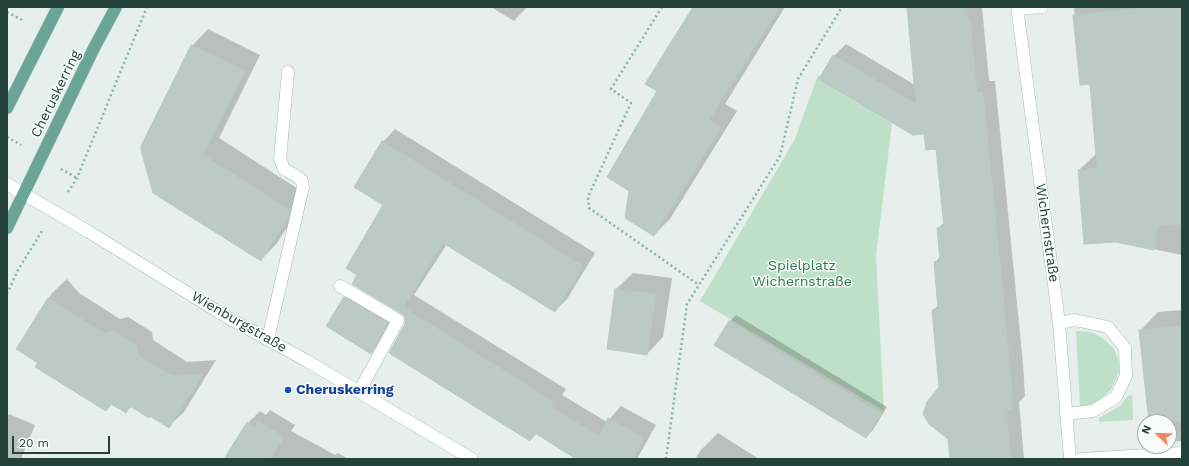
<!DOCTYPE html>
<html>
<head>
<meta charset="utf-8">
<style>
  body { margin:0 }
  #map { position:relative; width:1189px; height:466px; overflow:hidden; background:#e6efeb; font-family:"Work Sans",sans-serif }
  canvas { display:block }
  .frame { position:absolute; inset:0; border:8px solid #24423a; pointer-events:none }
  .north { position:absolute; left:1137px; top:414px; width:40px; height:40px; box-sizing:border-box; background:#f7fbf9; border:1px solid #a3b1ad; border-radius:50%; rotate:293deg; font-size:11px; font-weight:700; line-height:16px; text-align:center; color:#24423a }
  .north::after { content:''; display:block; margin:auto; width:14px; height:18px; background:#f4845f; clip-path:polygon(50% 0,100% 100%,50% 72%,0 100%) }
  .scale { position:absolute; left:12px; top:436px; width:98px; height:18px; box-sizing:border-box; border:2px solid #24423a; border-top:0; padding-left:5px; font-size:12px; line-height:14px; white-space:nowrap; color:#24423a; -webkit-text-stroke:3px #f7fbf9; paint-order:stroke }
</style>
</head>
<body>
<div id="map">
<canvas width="1189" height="466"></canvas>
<div class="frame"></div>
<div class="north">N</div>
<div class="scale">20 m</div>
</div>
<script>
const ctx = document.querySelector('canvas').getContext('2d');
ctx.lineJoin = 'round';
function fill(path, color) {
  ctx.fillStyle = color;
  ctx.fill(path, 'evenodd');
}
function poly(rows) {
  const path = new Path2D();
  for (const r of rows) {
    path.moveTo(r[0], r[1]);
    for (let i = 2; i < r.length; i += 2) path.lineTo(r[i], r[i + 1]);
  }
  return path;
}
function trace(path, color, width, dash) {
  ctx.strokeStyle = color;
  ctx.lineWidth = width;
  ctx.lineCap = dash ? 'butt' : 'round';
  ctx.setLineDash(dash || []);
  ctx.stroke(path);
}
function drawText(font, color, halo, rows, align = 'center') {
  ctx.font = font + ' "Work Sans",sans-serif';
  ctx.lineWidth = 3;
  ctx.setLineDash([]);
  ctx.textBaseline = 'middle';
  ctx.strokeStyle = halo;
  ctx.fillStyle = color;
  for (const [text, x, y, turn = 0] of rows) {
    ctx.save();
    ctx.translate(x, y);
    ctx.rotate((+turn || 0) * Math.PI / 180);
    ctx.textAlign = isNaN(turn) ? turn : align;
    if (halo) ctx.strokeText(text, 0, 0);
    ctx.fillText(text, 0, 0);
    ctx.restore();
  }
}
fill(poly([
  [818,75,892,123,876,256,884,411,700,301,795,139],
  [1076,331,1091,332,1104,339,1114,349,1119,361,1119,372,1112,388,1103,398,1093,404,1080,406],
  [1132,395,1133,420,1099,422,1099,418,1120,406,1128,396]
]), '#bfe0c8');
fill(poly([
  [491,7,527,7,514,21],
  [694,7,785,7,725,104,737,111,670,219,654,235,659,91],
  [908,7,982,7,989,81,995,81,1023,364,1025,396,1019,402,1024,459,951,459,949,438,940,388,933,310,939,305,935,262,941,256,938,228,945,222,937,148,925,133,834,56,846,44,915,85],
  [1074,7,1182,7,1182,255,1116,241,1079,170,1097,153,1091,83,1081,84],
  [208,29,260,55,219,138,306,194,304,201,277,243,261,260,142,146,192,46],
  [395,129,595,253,567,299,555,311,447,244,414,295,566,389,562,395,607,422,621,406,656,425,637,459,578,459,537,433,530,440,406,324,406,316,359,275,384,205,383,142],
  [633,273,672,278,663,337,647,354,608,348,616,289],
  [67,279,79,293,120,319,128,317,152,332,153,340,187,362,216,360,184,412,169,426,151,415,132,406,126,412,112,404,106,410,18,349,52,293],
  [351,291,394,316,377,346,371,353,345,298],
  [1182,310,1182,441,1169,442,1169,422,1149,422,1140,331,1158,312],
  [736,315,887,407,873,430,866,437,715,344,730,321],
  [270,410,295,425,291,431,335,455,338,453,348,459,244,459,248,423,260,411,266,415],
  [9,414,35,425,21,459,7,459,7,417],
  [718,433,759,459,695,459,701,450]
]), '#0003');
const building = poly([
  [693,7,780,7,709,120,721,128,654,236,625,218,629,191,607,177,657,91,645,84,693,7],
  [907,7,967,7,967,17,970,18,977,93,983,92,1011,377,1013,409,1006,410,1011,459,950,459,948,439,929,424,923,414,927,402,939,387,932,310,938,309,934,262,940,261,937,228,944,227,936,149,926,150,924,134,913,135,819,79,833,55,916,104,907,7],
  [1155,7,1182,7,1182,224,1158,226,1154,250,1116,242,1084,244,1078,170,1097,168,1090,84,1080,85,1073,15,1155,7],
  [191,45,245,71,203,155,290,210,288,218,261,261,153,193,141,150,141,146,191,45],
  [382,141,583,266,555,312,443,243,403,307,554,402,551,407,599,436,608,418,644,438,634,457,638,459,576,459,535,433,530,441,389,353,405,324,405,317,402,314,352,284,357,275,346,268,383,205,354,187,382,141],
  [615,289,656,294,647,355,607,349,615,289],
  [344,297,388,323,371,354,326,326,344,297],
  [48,298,104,333,113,331,137,346,138,355,172,376,203,374,169,428,150,416,149,418,130,406,126,413,111,404,106,411,35,367,38,363,16,349,48,298],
  [729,321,882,414,866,438,714,345,729,321],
  [1182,326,1182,422,1149,422,1139,330,1182,326],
  [258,421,284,437,270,459,224,459,247,422,254,427,258,421]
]);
fill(building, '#bbcac4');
trace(building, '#b8c9c2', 1);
const minor = poly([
  [1017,7,1059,323,1070,459],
  [1018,9,1042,7],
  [7,184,89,232,225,316,307,361,472,459],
  [340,286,398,320,359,392],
  [1059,323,1075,320,1108,327,1125,348,1126,376,1116,397,1093,411,1066,414],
  [268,339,303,187,302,181,298,177,284,169,280,159,288,72],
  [1081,459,1182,453]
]);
const major = poly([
  [7,108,58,7],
  [7,228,94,48,116,7]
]);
trace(minor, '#a8b8b2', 13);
trace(major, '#c2cac8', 13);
trace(poly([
  [662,7,611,89,631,103,588,197,589,208,699,285],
  [7,12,24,21],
  [7,137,21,145],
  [61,169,77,178],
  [68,192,77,178,147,7],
  [7,294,18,270,42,231],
  [666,459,687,304,780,156,798,79,842,7]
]), '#86b3a5', 2.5, [2, 3]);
trace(minor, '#fff', 12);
trace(major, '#6aa596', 12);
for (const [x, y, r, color] of [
  [288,390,4,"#1a4fb4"]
]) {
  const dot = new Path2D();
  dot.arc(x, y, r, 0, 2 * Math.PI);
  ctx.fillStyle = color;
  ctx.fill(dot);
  trace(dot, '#f7fbf9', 1.5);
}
drawText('14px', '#24423a', '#f7fbf9', [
  ["Cheruskerring",56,94,-64],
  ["Wichernstraße",1047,233,82],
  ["Wienburgstraße",239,322,30]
]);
drawText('14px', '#2d7a4b', '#f7fbf9', [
  ["Spielplatz",802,266],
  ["Wichernstraße",802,282]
]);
drawText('bold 14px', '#164399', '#f7fbf9', [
  ["Cheruskerring",296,390]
], 'left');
</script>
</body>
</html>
